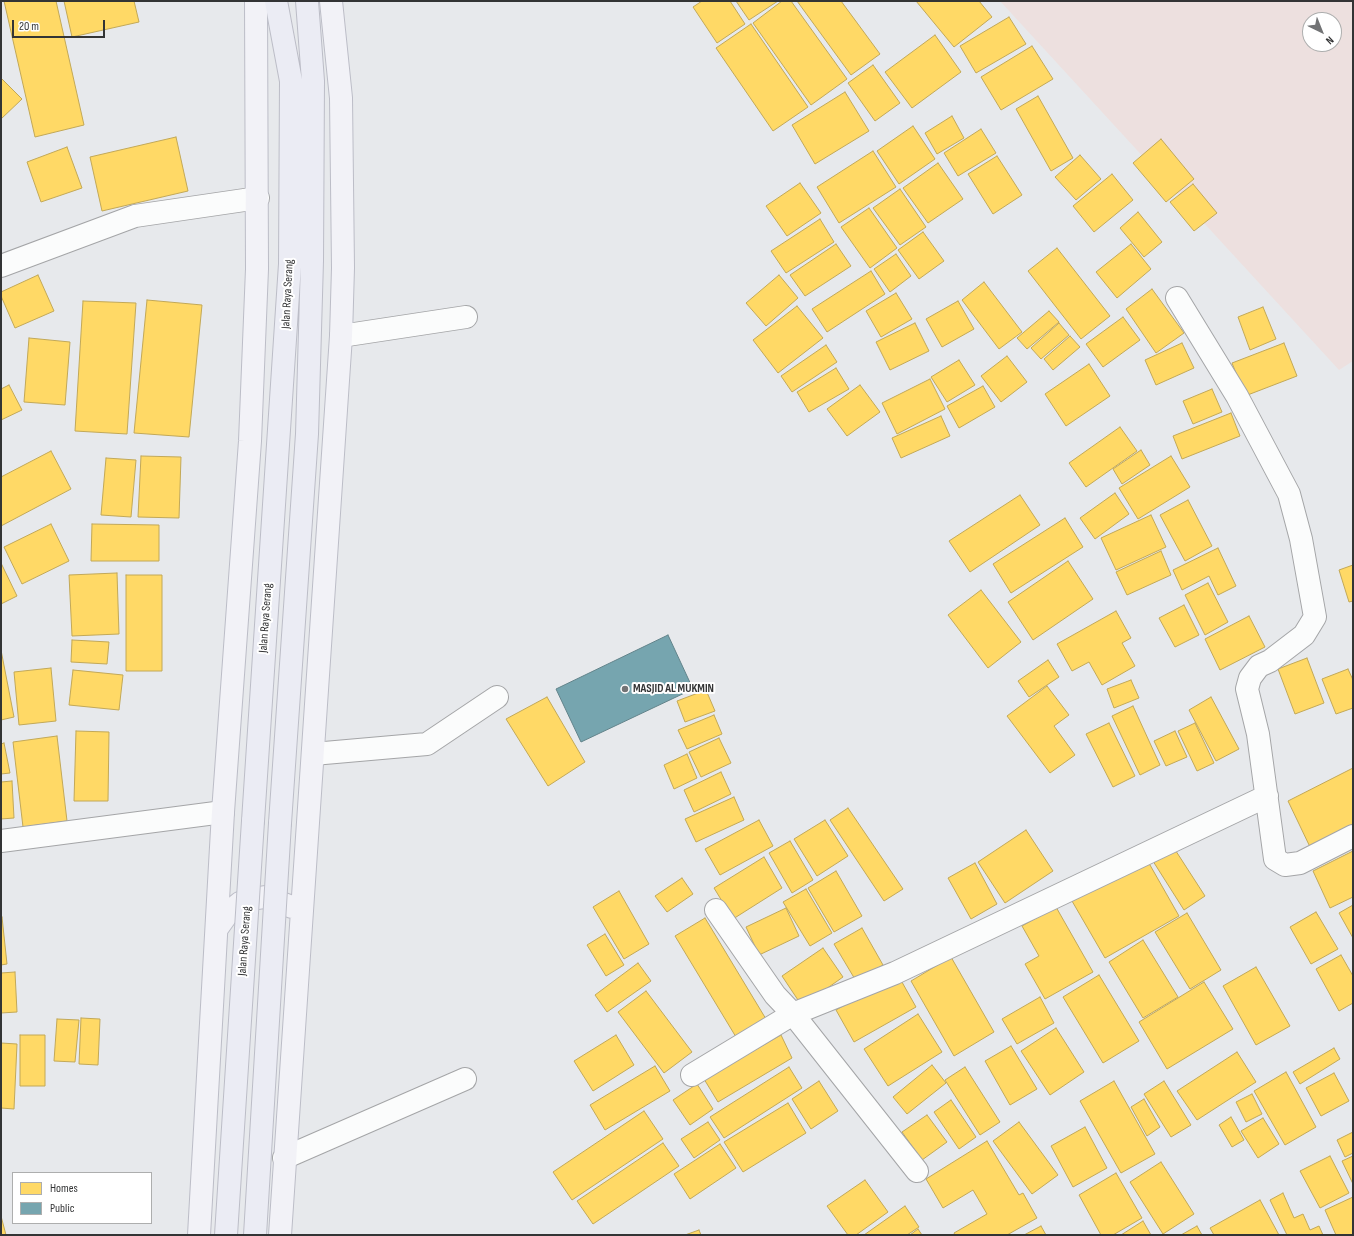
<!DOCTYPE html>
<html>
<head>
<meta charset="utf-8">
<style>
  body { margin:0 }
  #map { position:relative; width:1354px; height:1236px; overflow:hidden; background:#e7e9ec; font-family:"Sofia Sans Condensed",sans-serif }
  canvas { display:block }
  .frame { position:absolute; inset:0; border:2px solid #333435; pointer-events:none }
  .legend { position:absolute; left:12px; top:1172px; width:140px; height:52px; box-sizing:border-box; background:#fff; border:1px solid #adaeae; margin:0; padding:5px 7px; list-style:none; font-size:12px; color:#333435 }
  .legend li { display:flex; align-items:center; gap:8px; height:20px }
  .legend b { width:20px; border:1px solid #adaeae }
  .north { position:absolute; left:1302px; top:12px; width:40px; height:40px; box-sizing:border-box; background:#fff; border:1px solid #adaeae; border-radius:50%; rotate:137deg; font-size:11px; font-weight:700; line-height:16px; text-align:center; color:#333435 }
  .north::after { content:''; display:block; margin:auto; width:14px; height:18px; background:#727375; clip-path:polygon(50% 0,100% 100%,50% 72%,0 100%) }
  .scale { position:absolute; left:12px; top:20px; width:93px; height:18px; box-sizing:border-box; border:2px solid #333435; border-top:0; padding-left:5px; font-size:12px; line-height:14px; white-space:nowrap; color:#333435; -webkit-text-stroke:3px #fff; paint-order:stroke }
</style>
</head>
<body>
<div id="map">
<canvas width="1354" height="1236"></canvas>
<div class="frame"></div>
<ul class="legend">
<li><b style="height:11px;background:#ffd966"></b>Homes</li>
<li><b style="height:11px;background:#76a5af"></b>Public</li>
</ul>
<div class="north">N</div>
<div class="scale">20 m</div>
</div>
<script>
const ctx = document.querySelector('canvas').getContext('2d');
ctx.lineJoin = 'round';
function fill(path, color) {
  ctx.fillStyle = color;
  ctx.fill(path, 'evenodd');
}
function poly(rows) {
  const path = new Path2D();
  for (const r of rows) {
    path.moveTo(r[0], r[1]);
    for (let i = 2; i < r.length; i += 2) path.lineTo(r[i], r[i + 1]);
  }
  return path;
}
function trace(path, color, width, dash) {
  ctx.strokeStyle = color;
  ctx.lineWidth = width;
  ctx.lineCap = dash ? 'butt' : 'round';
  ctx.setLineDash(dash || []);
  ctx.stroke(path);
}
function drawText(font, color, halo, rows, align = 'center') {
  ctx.font = font + ' "Sofia Sans Condensed",sans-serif';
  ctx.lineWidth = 4;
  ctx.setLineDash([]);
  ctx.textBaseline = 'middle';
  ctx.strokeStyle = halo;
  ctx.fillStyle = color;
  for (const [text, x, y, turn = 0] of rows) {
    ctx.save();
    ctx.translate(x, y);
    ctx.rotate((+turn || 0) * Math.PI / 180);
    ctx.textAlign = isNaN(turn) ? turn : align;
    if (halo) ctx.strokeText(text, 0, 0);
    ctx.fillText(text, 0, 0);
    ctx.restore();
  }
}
fill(poly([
  [1000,1,1353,1,1353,361,1339,370],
  [1310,20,1334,20,1334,44,1310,44]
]), '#ede0df');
const homes = poly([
  [4,1,56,1,84,125,35,137,4,1],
  [64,1,134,1,139,22,72,37,64,1],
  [702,1,730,1,745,24,717,43,693,7,702,1],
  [736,1,778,1,749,20,736,1],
  [782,1,791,1,847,79,811,105,753,23,782,1],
  [797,1,841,1,880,54,851,75,797,1],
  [916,1,979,1,992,17,954,47,916,1],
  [1009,17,1026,44,976,73,960,46,1009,17],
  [751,24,808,107,773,131,716,48,751,24],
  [935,35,961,72,912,108,885,72,935,35],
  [1032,46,1053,79,1001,110,981,77,1032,46],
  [873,65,900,103,875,121,848,83,873,65],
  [1,78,22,99,1,119,1,78],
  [845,92,869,131,815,164,792,125,845,92],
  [1038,96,1073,158,1051,171,1016,109,1038,96],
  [952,116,964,138,937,154,925,133,952,116],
  [913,126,935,159,899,184,877,151,913,126],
  [981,129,996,153,958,176,944,153,981,129],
  [176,137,188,191,102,211,90,157,176,137],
  [1161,139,1194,179,1166,202,1133,163,1161,139],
  [67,147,82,188,41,202,27,162,67,147],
  [873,151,896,187,839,223,817,187,873,151],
  [1080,155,1101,179,1076,200,1055,177,1080,155],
  [997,156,1022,195,993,214,968,174,997,156],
  [938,163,963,199,928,223,903,188,938,163],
  [1112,174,1133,200,1094,232,1073,206,1112,174],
  [800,183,821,213,787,236,766,206,800,183],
  [1193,184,1217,213,1194,231,1170,202,1193,184],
  [900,189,926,227,900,245,873,208,900,189],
  [869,208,897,248,870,268,841,227,869,208],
  [1138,212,1162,242,1144,257,1120,228,1138,212],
  [820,219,834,242,786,273,771,251,820,219],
  [923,232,944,261,919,279,898,250,923,232],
  [836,244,851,266,805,296,790,275,836,244],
  [1131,244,1151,269,1117,298,1096,272,1131,244],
  [1057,248,1110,316,1081,339,1028,271,1057,248],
  [896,254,911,276,890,292,874,269,896,254],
  [871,271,885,294,827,332,812,309,871,271],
  [38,275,54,311,15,328,1,296,1,292,38,275],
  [779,275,798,298,766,326,746,303,779,275],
  [984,282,1022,332,999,349,962,300,984,282],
  [1152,289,1184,333,1156,353,1126,309,1152,289],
  [896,293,912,319,881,337,866,311,896,293],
  [147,300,202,305,189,437,134,433,147,300],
  [83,301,136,303,127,434,75,431,83,301],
  [958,301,974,329,942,347,926,319,958,301],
  [797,306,823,338,778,373,753,340,797,306],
  [1263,307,1276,339,1250,350,1238,317,1263,307],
  [1049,311,1059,322,1027,349,1017,338,1049,311],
  [1123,317,1140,340,1103,367,1086,344,1123,317],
  [915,323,929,351,890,370,876,342,915,323],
  [1059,323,1069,335,1041,359,1031,348,1059,323],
  [1070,336,1080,347,1053,370,1044,359,1070,336],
  [29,338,70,342,65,405,24,402,29,338],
  [1182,343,1194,368,1156,385,1145,360,1182,343],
  [1284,343,1297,376,1245,396,1232,363,1284,343],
  [826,345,837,362,792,392,781,376,826,345],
  [1007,356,1027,382,1001,402,981,376,1007,356],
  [959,360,975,385,947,402,931,377,959,360],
  [1089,364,1110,396,1066,426,1045,394,1089,364],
  [836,368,849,389,809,412,797,392,836,368],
  [930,379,945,409,897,434,882,403,930,379],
  [9,385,22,410,1,420,1,389,9,385],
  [860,385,880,412,847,436,827,409,860,385],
  [983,386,995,407,959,428,947,406,983,386],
  [1212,389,1222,412,1193,424,1183,401,1212,389],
  [1231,413,1240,436,1182,459,1173,436,1231,413],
  [941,416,950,436,901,458,892,438,941,416],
  [1120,427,1137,451,1086,487,1069,463,1120,427],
  [1141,450,1150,465,1122,484,1113,469,1141,450],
  [51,451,71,489,1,526,1,477,51,451],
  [141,456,181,457,179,518,138,517,141,456],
  [1171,456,1190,487,1138,519,1119,488,1171,456],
  [106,458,136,460,131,517,101,515,106,458],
  [1115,493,1129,514,1095,539,1080,518,1115,493],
  [1020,495,1040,525,970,572,949,541,1020,495],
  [1188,500,1212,546,1185,561,1160,515,1188,500],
  [1151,515,1166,547,1116,570,1101,538,1151,515],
  [1065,518,1083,547,1011,593,993,564,1065,518],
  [51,524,69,561,22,584,4,547,51,524],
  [92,524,159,525,159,561,91,561,92,524],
  [1218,548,1236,586,1218,595,1209,576,1182,590,1173,570,1218,548],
  [1161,551,1171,575,1127,595,1116,572,1161,551],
  [1068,561,1093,599,1033,640,1008,602,1068,561],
  [1,563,17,596,1,604,1,563],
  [1353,565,1353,601,1349,602,1339,570,1353,565],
  [117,573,119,634,72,636,69,575,117,573],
  [126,575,162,575,162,671,126,671,126,575],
  [1208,583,1228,622,1205,635,1185,595,1208,583],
  [981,590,1021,642,988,668,948,615,981,590],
  [1184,605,1199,635,1175,647,1159,618,1184,605],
  [1116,611,1131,638,1122,643,1135,666,1102,685,1089,662,1072,671,1057,644,1116,611],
  [1249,616,1265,647,1220,670,1205,639,1249,616],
  [72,640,109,642,107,664,71,662,72,640],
  [1,650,14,717,1,720,1,650],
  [1307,658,1324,703,1295,714,1278,669,1307,658],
  [1048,660,1059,677,1029,697,1018,681,1048,660],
  [51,668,56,721,19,725,14,672,51,668],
  [1348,669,1353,680,1353,708,1336,714,1322,679,1348,669],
  [73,670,123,675,119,710,69,705,73,670],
  [1131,680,1139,698,1114,708,1107,689,1131,680],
  [1047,686,1069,715,1054,726,1075,755,1050,773,1007,716,1047,686],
  [706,690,715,711,685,722,677,701,706,690],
  [547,697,585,762,548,786,506,719,547,697],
  [1211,697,1239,749,1216,761,1189,710,1211,697],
  [1133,706,1160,765,1140,775,1112,716,1133,706],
  [714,715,722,734,687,749,678,730,714,715],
  [1109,723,1135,776,1113,787,1086,734,1109,723],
  [1195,723,1214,763,1197,771,1178,731,1195,723],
  [76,731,109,732,108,801,74,801,76,731],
  [1175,731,1187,757,1166,766,1154,741,1175,731],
  [57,736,67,821,23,827,13,742,57,736],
  [719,738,731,763,701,777,689,752,719,738],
  [4,743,10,773,1,774,1,744,4,743],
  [687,754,697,778,674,789,664,765,687,754],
  [1353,768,1353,829,1311,849,1288,801,1353,768],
  [721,772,731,794,694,812,684,790,721,772],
  [12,781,14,818,1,819,1,782,12,781],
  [734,797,744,820,696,842,685,819,734,797],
  [848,808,903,889,884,901,830,820,848,808],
  [759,820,773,846,720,875,705,849,759,820],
  [825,820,848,856,817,876,794,839,825,820],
  [1026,830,1053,871,1005,903,978,862,1026,830],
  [790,841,813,880,792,893,769,853,790,841],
  [1172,845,1205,896,1184,910,1151,858,1172,845],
  [1353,851,1353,897,1330,908,1313,871,1353,851],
  [764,857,782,888,733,919,714,888,764,857],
  [1146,858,1179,916,1105,958,1072,901,1146,858],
  [975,863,997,904,971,919,948,878,975,863],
  [836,871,862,916,834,932,808,888,836,871],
  [682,878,693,894,667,912,655,896,682,878],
  [806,889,832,933,810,946,783,902,806,889],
  [619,891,649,944,624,959,593,907,619,891],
  [1353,905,1353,938,1339,913,1353,905],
  [1056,907,1093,972,1045,999,1025,964,1039,956,1022,926,1056,907],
  [786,908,799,936,759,955,746,927,786,908],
  [1316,912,1338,949,1311,964,1290,927,1316,912],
  [1187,913,1221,970,1190,989,1155,932,1187,913],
  [2,917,7,964,1,965,1,917,2,917],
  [705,918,769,1024,739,1042,675,936,705,918],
  [862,928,883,965,856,981,834,944,862,928],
  [605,934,624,965,606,976,587,945,605,934],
  [1143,940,1178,997,1143,1018,1109,962,1143,940],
  [823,948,843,977,802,1006,782,976,823,948],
  [1341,955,1353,976,1353,1003,1339,1011,1316,969,1341,955],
  [951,957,994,1032,954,1056,911,981,951,957],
  [638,963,651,981,607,1012,595,995,638,963],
  [1256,967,1290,1026,1256,1045,1223,986,1256,967],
  [15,972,17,1012,1,1013,1,973,15,972],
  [898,975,916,1007,854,1042,836,1010,898,975],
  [1099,975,1139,1041,1103,1063,1063,997,1099,975],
  [1204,982,1233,1029,1167,1069,1139,1022,1204,982],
  [646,991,692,1052,664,1073,618,1012,646,991],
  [1040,997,1054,1023,1017,1044,1002,1019,1040,997],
  [918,1014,942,1052,888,1086,864,1049,918,1014],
  [81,1018,100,1019,98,1065,79,1064,81,1018],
  [57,1019,79,1020,75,1062,54,1061,57,1019],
  [1056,1028,1084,1072,1050,1095,1021,1051,1056,1028],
  [20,1035,45,1035,45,1086,20,1086,20,1035],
  [616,1035,634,1065,593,1091,574,1061,616,1035],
  [781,1035,792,1058,718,1102,704,1079,781,1035],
  [1,1043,17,1044,14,1109,1,1108,1,1043],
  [1011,1046,1037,1089,1010,1105,985,1061,1011,1046],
  [1334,1048,1340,1059,1300,1084,1293,1072,1334,1048],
  [1237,1052,1256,1082,1197,1120,1177,1091,1237,1052],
  [932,1065,946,1083,907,1114,893,1097,932,1065],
  [655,1066,670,1091,605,1130,590,1105,655,1066],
  [789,1067,802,1088,724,1138,710,1117,789,1067],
  [965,1067,1000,1122,980,1135,945,1080,965,1067],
  [1286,1072,1316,1127,1285,1145,1254,1091,1286,1072],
  [1334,1073,1349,1101,1321,1116,1306,1088,1334,1073],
  [819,1081,838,1111,811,1129,792,1099,819,1081],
  [1114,1081,1155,1154,1121,1173,1080,1101,1114,1081],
  [1164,1081,1191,1125,1171,1137,1144,1094,1164,1081],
  [697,1084,713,1109,690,1125,673,1100,697,1084],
  [1252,1094,1262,1114,1246,1122,1236,1102,1252,1094],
  [1144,1099,1160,1127,1147,1136,1131,1107,1144,1099],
  [951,1100,976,1137,959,1149,934,1112,951,1100],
  [788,1103,806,1133,743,1172,724,1142,788,1103],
  [644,1111,663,1139,572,1200,553,1172,644,1111],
  [927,1115,947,1142,922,1160,902,1132,927,1115],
  [1231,1117,1244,1140,1232,1147,1219,1125,1231,1117],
  [1263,1118,1279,1144,1258,1158,1241,1131,1263,1118],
  [708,1122,720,1140,694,1158,681,1139,708,1122],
  [1019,1122,1058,1175,1032,1194,993,1141,1019,1122],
  [1085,1127,1107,1168,1073,1187,1051,1146,1085,1127],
  [1353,1132,1353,1153,1345,1157,1337,1140,1353,1132],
  [987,1141,1019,1195,1023,1193,1037,1218,1007,1235,955,1235,954,1233,987,1214,973,1190,943,1208,926,1179,987,1141],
  [663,1143,679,1166,593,1224,577,1201,663,1143],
  [720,1144,736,1168,690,1199,674,1174,720,1144],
  [1330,1156,1349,1193,1320,1208,1300,1171,1330,1156],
  [1353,1156,1353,1184,1342,1161,1353,1156],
  [1161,1162,1194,1214,1163,1234,1130,1182,1161,1162],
  [1116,1173,1142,1218,1113,1235,1101,1235,1079,1195,1116,1173],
  [865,1180,888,1212,856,1235,848,1235,827,1206,865,1180],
  [1283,1193,1294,1218,1303,1214,1310,1230,1319,1226,1323,1235,1287,1235,1270,1200,1283,1193],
  [1353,1197,1353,1235,1336,1235,1325,1210,1353,1197],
  [1260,1200,1279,1235,1214,1235,1210,1228,1260,1200],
  [905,1206,919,1227,907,1235,864,1235,905,1206],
  [1,1216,6,1235,1,1235,1,1216],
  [1143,1221,1151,1235,1121,1235,1143,1221],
  [1041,1226,1046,1235,1024,1235,1041,1226],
  [1197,1226,1202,1235,1181,1235,1197,1226],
  [918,1229,922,1235,910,1235,918,1229],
  [699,1230,701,1235,685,1235,699,1230]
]);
fill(homes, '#ffd966');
trace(homes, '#c2a857', 1);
const public = poly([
  [668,635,693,689,581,742,556,689,668,635]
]);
fill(public, '#76a5af');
trace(public, '#62838a', 1);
const minor = poly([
  [1,266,135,216,258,198],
  [1177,298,1237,396,1289,494,1301,539,1315,617,1304,635,1270,661,1259,666,1250,678,1247,689,1258,734,1275,859,1285,865,1300,863,1353,836],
  [341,336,466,317],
  [313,754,427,744,497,697],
  [1,841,223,812],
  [716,910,775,995,793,1014,895,973,1267,796],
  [692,1075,793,1014,917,1171],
  [284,1158,465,1079]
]);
const major = poly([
  [218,927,228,913,240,903,252,899,265,897,292,907],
  [199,1235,223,812,250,441,257,269,256,1],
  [280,1235,341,336,343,268,341,98,331,1]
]);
const highway = poly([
  [253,821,290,264,291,81,276,1],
  [280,823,307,434,312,261,313,81,307,1]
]);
trace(minor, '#a4a5a7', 24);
trace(major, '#bcbdc7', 24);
trace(highway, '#bcbdc7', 24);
trace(minor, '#fbfcfc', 22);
trace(major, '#f2f2f7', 22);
trace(highway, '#ebecf4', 22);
const highwayBridge = poly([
  [226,1235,253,821],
  [255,1235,280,823]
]);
trace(highwayBridge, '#bcbdc7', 24, []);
trace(highwayBridge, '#ebecf4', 22);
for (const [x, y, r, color] of [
  [625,689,4,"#727375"]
]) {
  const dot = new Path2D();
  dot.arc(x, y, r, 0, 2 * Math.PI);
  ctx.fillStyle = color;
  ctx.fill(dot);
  trace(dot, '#fff', 1.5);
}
drawText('12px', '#333435', '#fff', [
  ["Jalan Raya Serang",288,294,-87],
  ["Jalan Raya Serang",266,618,-86],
  ["Jalan Raya Serang",245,941,-86]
]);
drawText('bold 12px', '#333435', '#fff', [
  ["MASJID AL MUKMIN",633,689]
], 'left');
</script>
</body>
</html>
